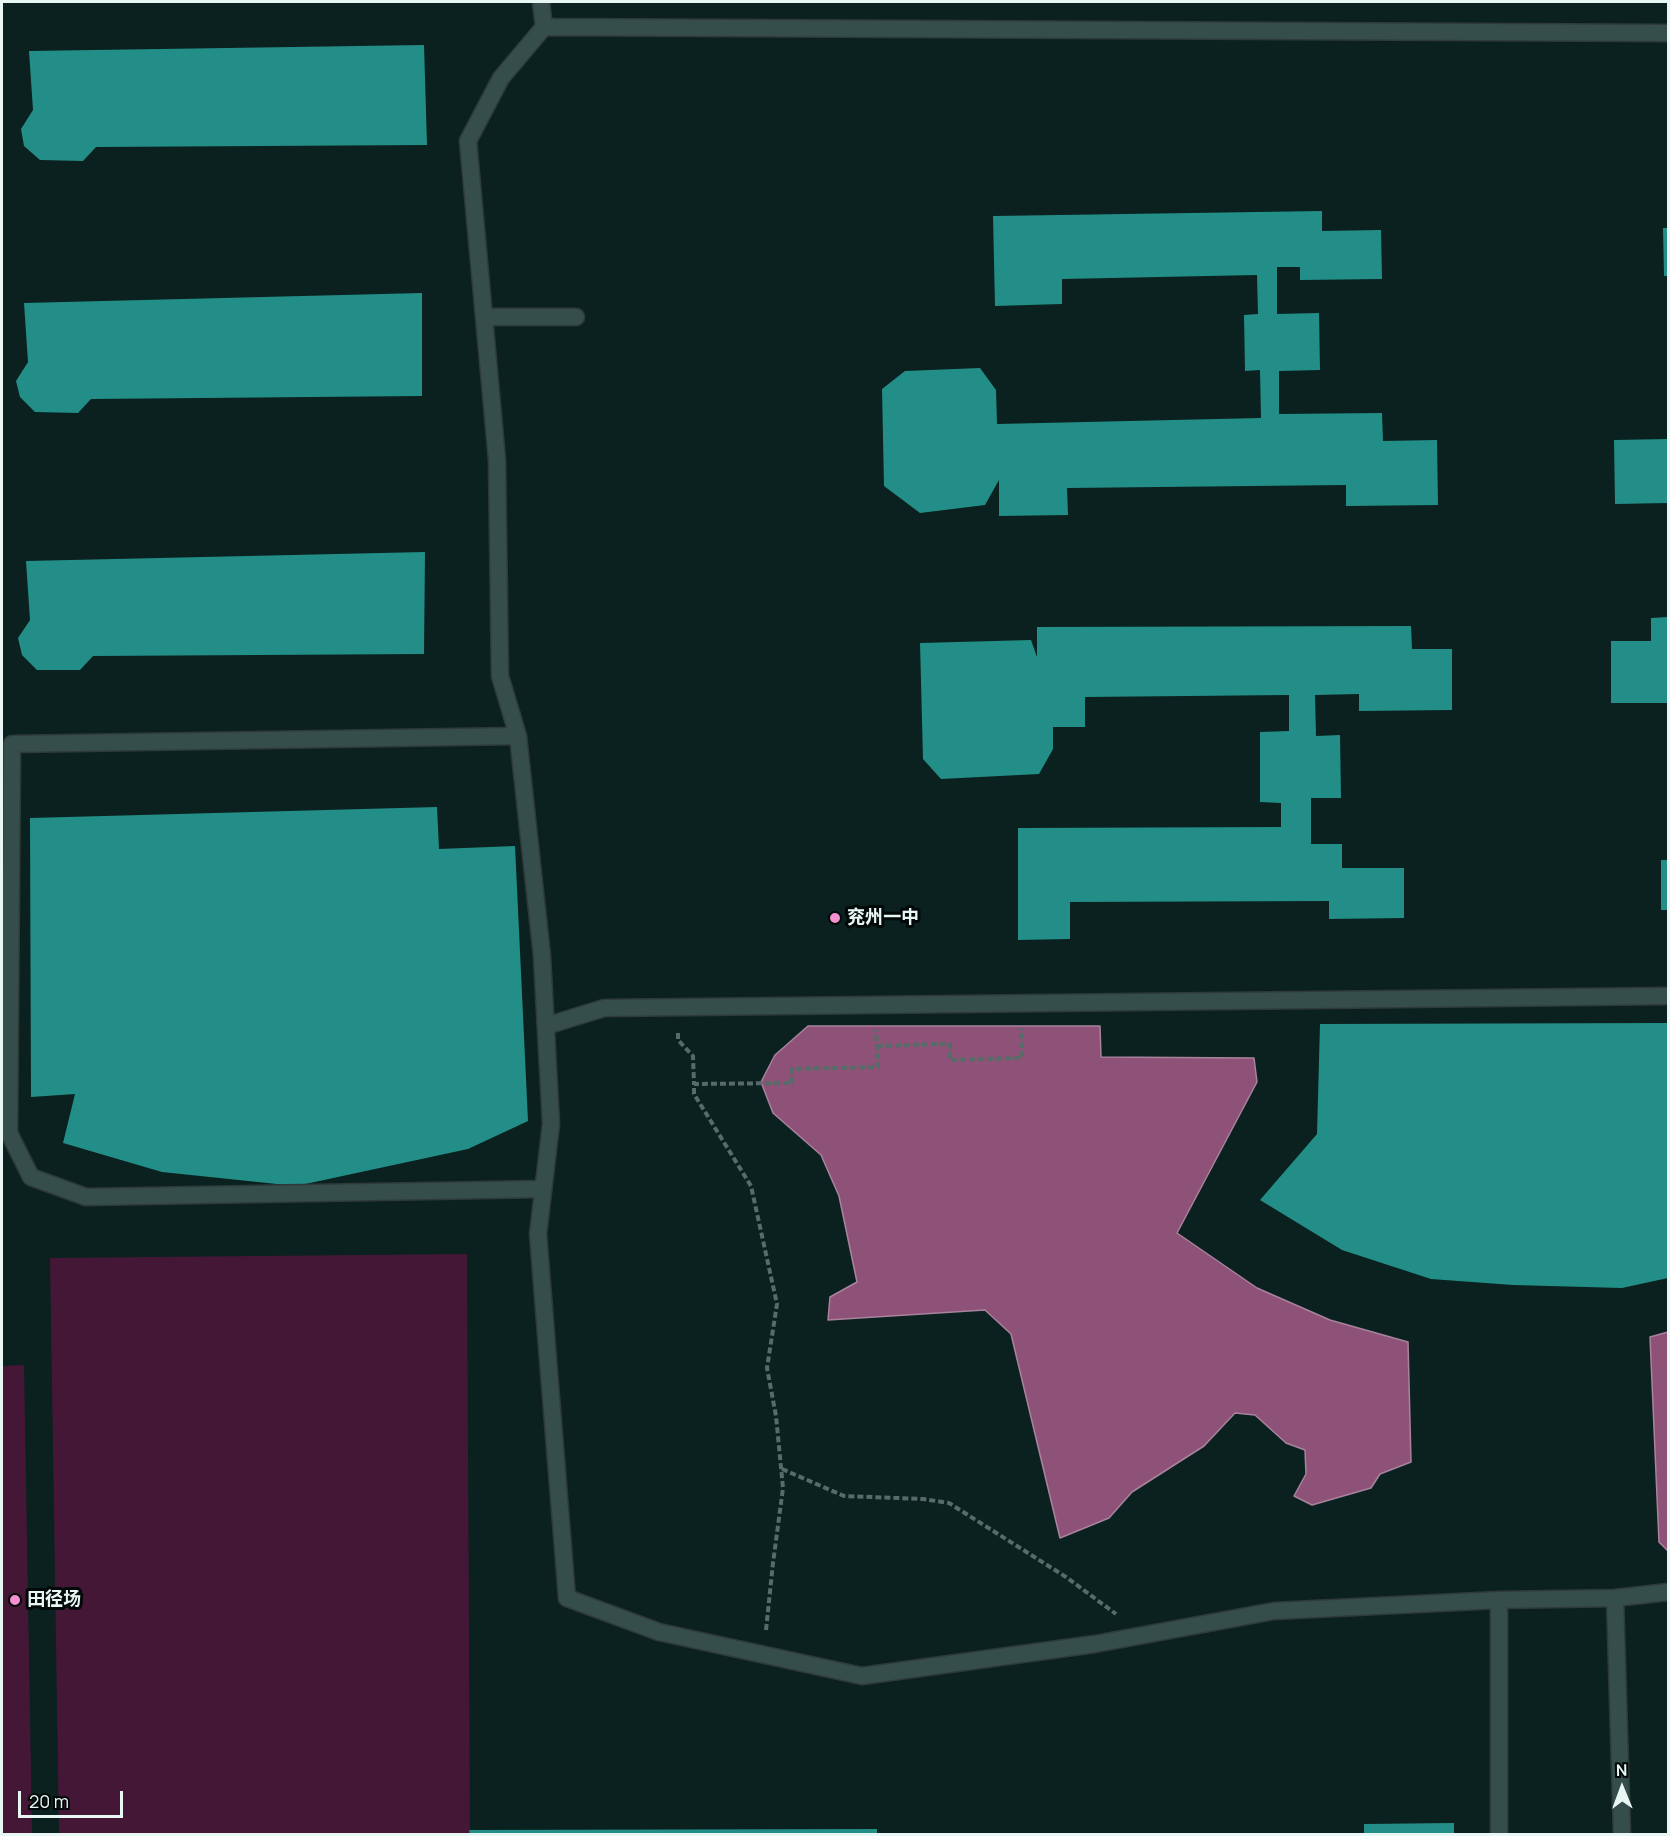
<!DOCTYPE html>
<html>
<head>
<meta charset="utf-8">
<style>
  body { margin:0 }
  #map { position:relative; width:1670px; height:1836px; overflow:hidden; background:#0a211f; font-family:Manrope,sans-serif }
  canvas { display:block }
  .frame { position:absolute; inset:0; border:3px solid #e8f6f4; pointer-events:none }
  .north { position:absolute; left:1592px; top:1758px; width:60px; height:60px; -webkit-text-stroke:4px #020908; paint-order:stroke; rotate:359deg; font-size:16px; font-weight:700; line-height:24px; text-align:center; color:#e8f6f4 }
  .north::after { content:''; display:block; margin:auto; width:21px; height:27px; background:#e8f6f4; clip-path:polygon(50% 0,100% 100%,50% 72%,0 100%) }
  .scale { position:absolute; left:18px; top:1791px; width:105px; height:27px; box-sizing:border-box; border:3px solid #e8f6f4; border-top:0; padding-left:8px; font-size:18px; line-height:21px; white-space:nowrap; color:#e8f6f4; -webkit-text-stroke:4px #020908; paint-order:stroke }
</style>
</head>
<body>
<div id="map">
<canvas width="1670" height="1836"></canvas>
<div class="frame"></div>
<div class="north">N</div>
<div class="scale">20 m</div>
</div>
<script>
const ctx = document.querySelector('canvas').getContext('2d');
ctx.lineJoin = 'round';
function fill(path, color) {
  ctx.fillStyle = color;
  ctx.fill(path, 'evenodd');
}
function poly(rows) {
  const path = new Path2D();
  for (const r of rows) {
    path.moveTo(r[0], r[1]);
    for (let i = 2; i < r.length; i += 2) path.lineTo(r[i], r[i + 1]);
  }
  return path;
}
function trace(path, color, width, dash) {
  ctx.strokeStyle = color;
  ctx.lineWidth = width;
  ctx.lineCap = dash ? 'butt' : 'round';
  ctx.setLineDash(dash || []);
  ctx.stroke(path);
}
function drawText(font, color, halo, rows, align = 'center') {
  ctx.font = font + ' Manrope,"Noto Sans SC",sans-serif';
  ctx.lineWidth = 6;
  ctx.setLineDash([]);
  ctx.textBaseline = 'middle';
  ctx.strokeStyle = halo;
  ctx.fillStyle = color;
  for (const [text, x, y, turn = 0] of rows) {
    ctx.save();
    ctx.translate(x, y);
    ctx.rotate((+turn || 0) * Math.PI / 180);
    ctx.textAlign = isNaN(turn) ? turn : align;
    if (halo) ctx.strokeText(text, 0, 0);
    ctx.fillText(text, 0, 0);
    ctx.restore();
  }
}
fill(poly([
  [467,1254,470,1834,59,1834,50,1258],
  [24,1365,32,1834,2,1834,2,1366]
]), '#451736');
const water = poly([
  [808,1026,1100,1026,1101,1057,1254,1058,1257,1082,1177,1233,1257,1288,1330,1320,1408,1342,1411,1462,1380,1474,1371,1488,1312,1505,1294,1496,1306,1474,1305,1450,1286,1443,1255,1415,1235,1413,1204,1446,1132,1492,1109,1518,1060,1538,1011,1334,985,1310,828,1320,830,1297,857,1282,839,1196,821,1155,773,1113,761,1082,775,1055,808,1026],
  [1668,1332,1668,1551,1659,1542,1650,1337,1668,1332]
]);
fill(water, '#8e5278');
trace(water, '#a9839d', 1.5);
fill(poly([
  [424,45,427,145,96,147,83,161,40,160,24,146,21,129,33,110,29,51],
  [1322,211,1322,231,1381,230,1382,279,1300,280,1300,267,1277,267,1277,314,1319,313,1320,370,1279,371,1279,414,1382,413,1383,441,1437,440,1438,505,1346,506,1346,485,1067,488,1068,515,999,516,999,480,985,505,920,513,884,486,882,389,905,371,980,368,996,390,997,424,1261,418,1260,370,1245,371,1244,315,1258,314,1257,275,1062,279,1062,304,995,306,993,216],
  [1663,228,1668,228,1668,276,1664,276],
  [422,293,422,396,91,399,78,413,35,412,20,397,16,381,28,362,24,303],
  [1668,439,1668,503,1615,504,1614,440],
  [425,552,424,654,93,656,80,670,37,670,22,655,18,638,30,620,26,561],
  [1668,617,1668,703,1611,703,1611,641,1651,641,1651,618],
  [1411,626,1412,649,1452,649,1452,710,1359,711,1359,694,1315,695,1316,736,1340,735,1341,798,1311,798,1311,844,1342,844,1342,868,1404,868,1404,918,1329,919,1329,901,1070,902,1070,939,1018,940,1018,828,1281,827,1281,803,1260,802,1260,732,1289,731,1289,695,1085,697,1085,727,1053,727,1053,749,1039,774,941,779,923,759,920,643,1031,640,1037,657,1037,627],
  [437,807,439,849,515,846,528,1121,468,1149,296,1186,162,1172,63,1143,75,1094,31,1097,30,818],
  [1661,860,1668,860,1668,910,1661,910],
  [1668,1023,1668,1278,1622,1288,1513,1285,1431,1279,1342,1250,1260,1200,1317,1134,1320,1024],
  [1454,1823,1454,1834,1364,1834,1364,1824],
  [877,1829,877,1834,470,1834,469,1830]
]), '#238e87');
const service = poly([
  [541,2,544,27],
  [1668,33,544,27,501,78,468,141,497,460,500,676,518,736,542,956,551,1124,538,1234,567,1598,659,1632,862,1676,1095,1644,1274,1611,1499,1600,1615,1598,1668,1592],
  [484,317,576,317],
  [518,736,12,744,9,1133,31,1177,86,1197,543,1189],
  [546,1026,604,1008,1668,996],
  [1615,1598,1622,1834],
  [1499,1834,1499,1600]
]);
trace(service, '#2e3a38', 19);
trace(poly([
  [678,1033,678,1040,693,1056,694,1084],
  [877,1046,950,1044,950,1060,1022,1058,1021,1028],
  [782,1469,844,1496,923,1499,949,1503,1066,1577,1116,1614],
  [766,1630,773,1563,783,1488,776,1416,767,1368,777,1304,751,1186,694,1094,694,1084,792,1083,792,1069,878,1067,876,1030]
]), '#576b69', 4, [6, 3]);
trace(service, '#354d4b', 16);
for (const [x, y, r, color] of [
  [835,918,6,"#f690d0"],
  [15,1600,6,"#f690d0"]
]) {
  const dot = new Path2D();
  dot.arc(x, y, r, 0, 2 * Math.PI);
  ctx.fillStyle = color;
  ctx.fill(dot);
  trace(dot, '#020908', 2);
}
drawText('bold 18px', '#e8f6f4', '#020908', [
  ["兖州一中",847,918],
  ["田径场",27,1600]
], 'left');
</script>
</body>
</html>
